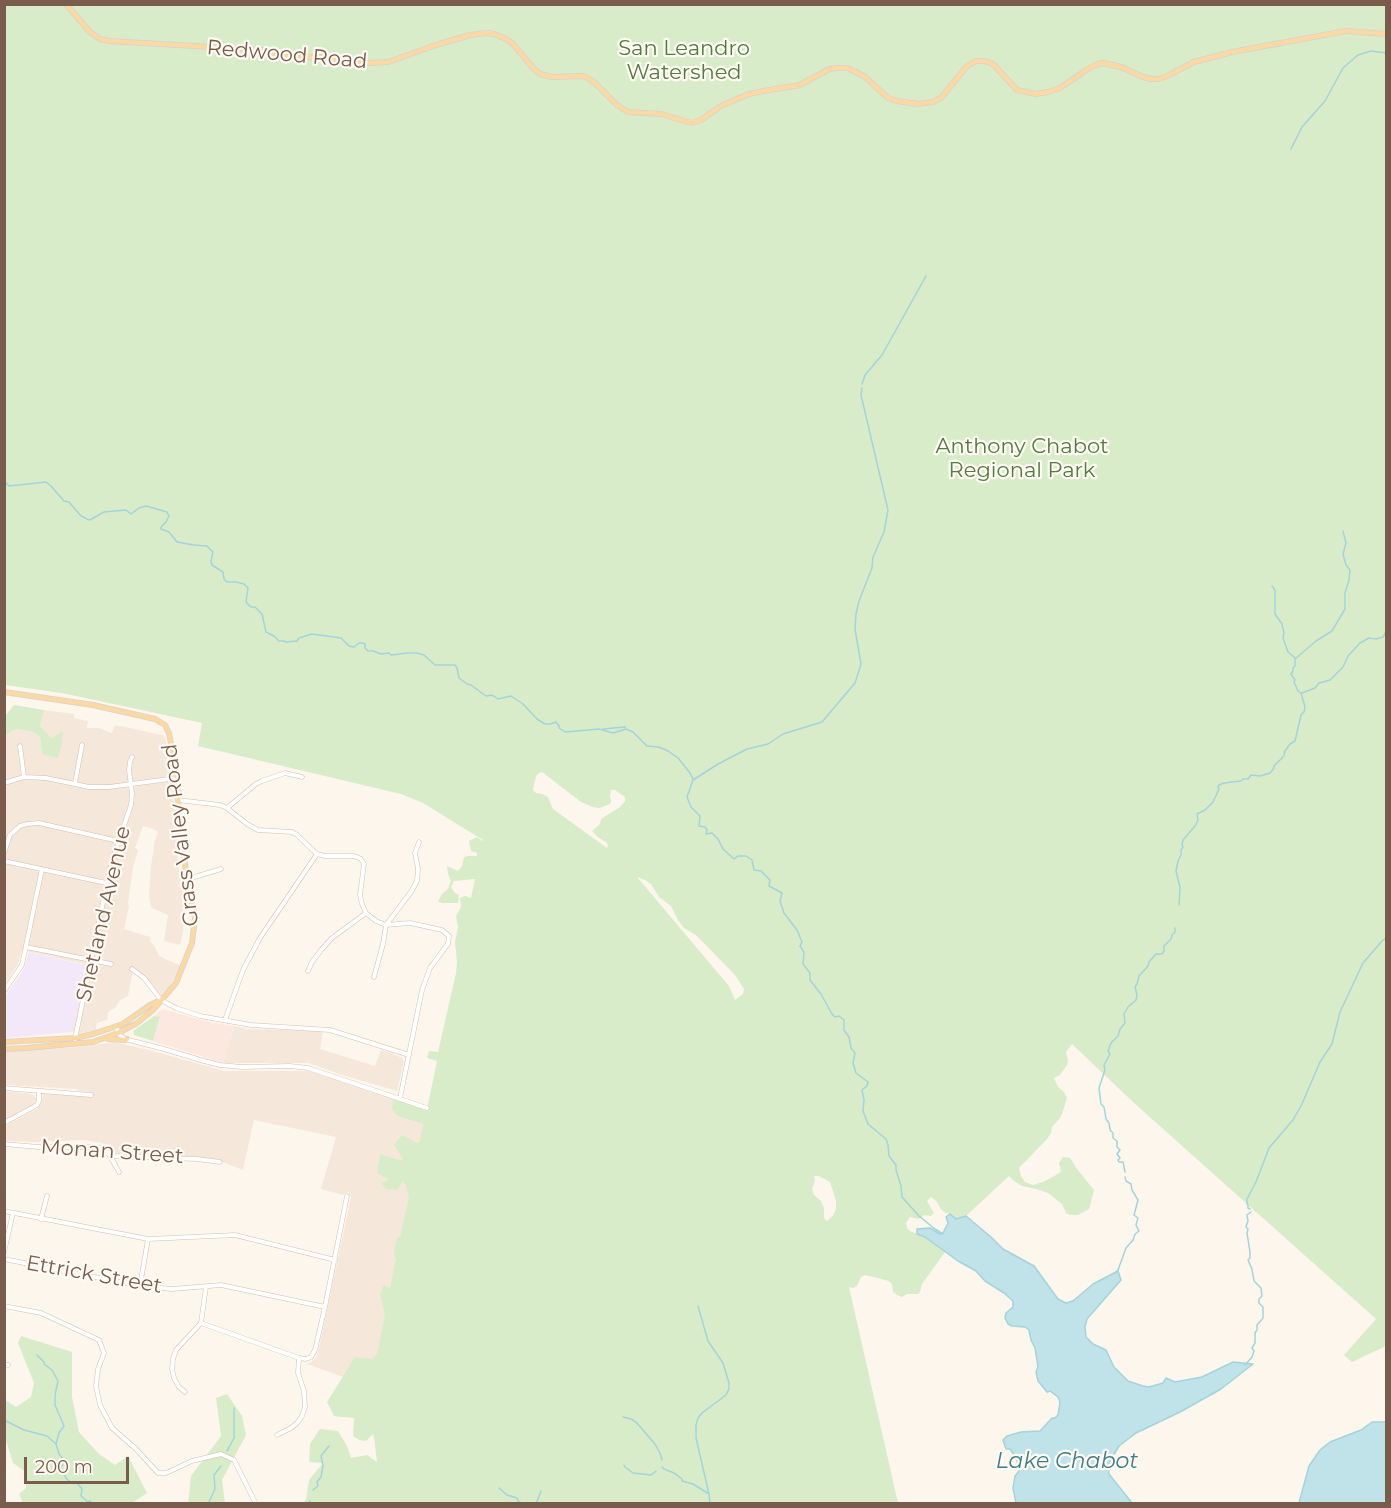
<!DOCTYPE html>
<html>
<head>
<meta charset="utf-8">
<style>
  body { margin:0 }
  #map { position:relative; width:1391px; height:1508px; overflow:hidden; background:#fdf6ec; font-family:Montserrat,sans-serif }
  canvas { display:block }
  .frame { position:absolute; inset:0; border:6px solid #7a5c4d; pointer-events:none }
  .scale { position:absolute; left:24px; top:1457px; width:105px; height:27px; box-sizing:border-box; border:3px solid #7a5c4d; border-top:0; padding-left:8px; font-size:18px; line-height:21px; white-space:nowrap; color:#7a5c4d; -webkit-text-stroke:4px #fffaf3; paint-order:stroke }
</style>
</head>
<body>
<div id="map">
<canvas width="1391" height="1508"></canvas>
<div class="frame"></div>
<div class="scale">200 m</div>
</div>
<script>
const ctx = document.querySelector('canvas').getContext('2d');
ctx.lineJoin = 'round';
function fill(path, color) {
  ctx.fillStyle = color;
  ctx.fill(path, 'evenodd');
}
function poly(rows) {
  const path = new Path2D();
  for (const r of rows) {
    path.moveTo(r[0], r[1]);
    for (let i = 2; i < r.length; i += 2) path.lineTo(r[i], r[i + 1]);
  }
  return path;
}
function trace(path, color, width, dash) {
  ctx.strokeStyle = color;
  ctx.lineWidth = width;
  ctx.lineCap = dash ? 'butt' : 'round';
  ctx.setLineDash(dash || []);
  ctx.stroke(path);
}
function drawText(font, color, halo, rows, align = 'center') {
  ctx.font = font + ' Montserrat,sans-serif';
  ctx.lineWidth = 4.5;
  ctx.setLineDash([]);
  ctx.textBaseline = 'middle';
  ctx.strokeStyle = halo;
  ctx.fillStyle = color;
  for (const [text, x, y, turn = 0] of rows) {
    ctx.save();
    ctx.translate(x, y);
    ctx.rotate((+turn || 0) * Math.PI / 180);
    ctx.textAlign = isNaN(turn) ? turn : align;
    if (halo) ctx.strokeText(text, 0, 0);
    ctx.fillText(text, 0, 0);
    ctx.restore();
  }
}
fill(poly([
  [44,710,74,714,74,718,88,721,87,728,99,728,112,733,115,725,162,735,165,737,168,753,177,826,178,864,182,885,184,914,183,932,180,945,164,941,168,915,154,909,151,907,149,896,151,865,154,848,154,843,158,832,153,829,143,826,135,848,138,850,133,867,128,903,129,907,124,929,150,937,150,941,155,947,159,956,181,966,177,975,168,988,159,996,141,977,133,971,128,996,120,1000,116,1007,108,1012,107,1020,97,1023,96,1028,97,1030,81,1033,72,1032,80,1000,86,967,84,964,22,950,18,964,5,984,5,736,12,731,17,729,33,732,40,737,42,754,52,738,40,726],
  [234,1026,247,1029,323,1031,320,1049,375,1066,381,1050,391,1053,402,1058,404,1062,397,1091,339,1074,309,1063,223,1063],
  [114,1042,149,1050,224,1071,309,1071,427,1109,371,1387,307,1364,314,1360,317,1356,319,1348,351,1197,348,1191,343,1195,321,1189,336,1137,254,1120,243,1170,220,1161,197,1157,117,1154,102,1143,83,1140,35,1142,5,1141,5,1126,37,1109,42,1100,43,1093,44,1092,92,1095,92,1092,79,1091,78,1089,5,1085,5,1051,79,1047],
  [5,1091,32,1094,36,1098,36,1101,33,1105,5,1120]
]), '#f5e8da');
fill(poly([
  [162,1009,209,1022,234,1026,223,1063,153,1041,160,1018,154,1016]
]), '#fde8e0');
fill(poly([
  [29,952,85,965,80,1000,72,1032,5,1038,5,997,24,969]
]), '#f3e8fa');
fill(poly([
  [5,5,1386,5,1386,1346,1352,1362,1344,1355,1376,1319,1134,1103,1072,1044,1066,1052,1068,1061,1067,1065,1060,1075,1054,1078,1058,1087,1064,1092,1067,1098,1063,1111,1060,1118,1052,1127,1051,1133,1047,1139,1019,1168,1021,1176,1025,1182,1033,1185,1043,1182,1058,1174,1061,1171,1059,1163,1063,1157,1070,1158,1077,1169,1094,1190,1089,1209,1078,1215,1070,1215,1066,1213,1062,1204,1048,1193,1036,1189,1022,1186,1014,1181,1009,1176,966,1216,956,1219,950,1214,945,1213,941,1209,937,1202,931,1197,927,1201,934,1213,931,1216,924,1215,921,1218,918,1219,910,1217,906,1223,907,1228,910,1231,925,1237,945,1252,922,1284,920,1292,918,1294,907,1294,902,1297,897,1295,893,1292,892,1284,889,1281,865,1275,861,1277,857,1286,853,1288,849,1287,898,1503,302,1503,306,1500,309,1480,323,1463,309,1462,310,1444,320,1429,338,1431,347,1446,351,1458,367,1455,377,1462,374,1437,373,1434,366,1441,359,1440,353,1436,354,1418,334,1416,327,1402,355,1357,372,1359,377,1354,385,1315,380,1293,384,1285,390,1288,396,1259,394,1255,395,1245,398,1237,400,1237,409,1197,406,1186,403,1181,397,1190,386,1189,381,1183,390,1180,377,1173,380,1154,399,1160,403,1159,394,1145,402,1135,418,1143,420,1141,423,1124,398,1116,392,1109,393,1099,427,1109,437,1061,427,1058,429,1051,438,1052,456,973,457,962,455,942,458,927,456,916,461,907,460,898,465,896,471,898,475,879,454,881,451,887,455,893,459,895,458,903,443,903,438,902,442,894,448,889,451,881,448,874,447,866,458,871,462,866,464,857,468,856,477,856,477,853,471,851,469,841,477,837,482,841,483,840,423,803,401,794,198,746,202,723,62,693,5,685],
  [542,772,581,802,593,807,599,808,610,804,611,801,610,796,611,790,615,790,625,797,625,801,620,807,601,819,600,824,592,831,599,838,606,842,608,845,607,848,553,809,548,797,542,794,536,793,533,790,536,776,539,773],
  [637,877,645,880,651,884,659,897,671,906,678,920,684,928,696,935,735,975,744,989,743,994,735,1000,729,986],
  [814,1176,819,1176,830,1182,836,1201,836,1209,833,1216,827,1221,824,1218,824,1208,821,1201,814,1195,812,1189,815,1181],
  [14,705,44,710,40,726,52,738,63,731,62,743,58,758,42,754,40,737,33,732,17,729,12,731,5,736,5,716],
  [154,1016,160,1017,153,1041,134,1035,133,1031],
  [21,1336,72,1352,72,1397,79,1432,99,1454,115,1465,128,1456,147,1493,132,1503,23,1503,19,1494,26,1488,26,1472,13,1463,4,1434,5,1400,16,1407,31,1397,34,1383,18,1343],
  [227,1394,242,1416,246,1435,222,1480,225,1503,188,1504,191,1476,221,1436,216,1398]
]), '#d8ecc9');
const water = poly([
  [950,1214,956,1219,966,1216,991,1237,1003,1249,1034,1266,1058,1299,1066,1303,1073,1301,1093,1284,1118,1271,1121,1280,1087,1319,1085,1327,1086,1337,1093,1344,1106,1350,1114,1367,1128,1381,1143,1386,1149,1387,1163,1383,1166,1378,1175,1382,1202,1377,1233,1362,1253,1364,1221,1389,1180,1412,1136,1433,1119,1446,1108,1465,1109,1474,1132,1503,1016,1503,1013,1488,1015,1476,1019,1471,1019,1466,1016,1458,1010,1449,1006,1449,1003,1440,1007,1436,1021,1432,1040,1431,1052,1418,1055,1418,1058,1415,1060,1402,1058,1397,1050,1391,1047,1392,1038,1381,1036,1372,1038,1367,1035,1348,1031,1340,1029,1330,1025,1327,1012,1326,1008,1324,1005,1318,1006,1313,1013,1307,1013,1301,1004,1293,985,1281,976,1271,958,1261,925,1237,917,1234,917,1229,930,1228,940,1234,943,1233,948,1223,946,1217,950,1214],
  [1372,1422,1386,1422,1386,1503,1299,1503,1309,1466,1320,1450,1330,1442,1361,1430,1372,1422]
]);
fill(water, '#bfe3e8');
trace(water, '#a5d3da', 1.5);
trace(poly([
  [1291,149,1302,127,1325,101,1343,68,1358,55,1371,51,1386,53],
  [862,384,865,375,882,355,926,276],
  [862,388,861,395,888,510,884,532,873,557,872,568,859,601,856,614,855,629,861,664,855,683,822,722,783,734,768,744,747,749,718,764,693,780,687,797,691,807,700,816,699,826,705,827,707,830,706,834,712,833,718,839,723,849,734,859,738,856,746,856,752,860,754,870,761,871,770,880,769,886,782,893,780,901,784,913,797,930,802,942,800,946,804,952,803,964,810,973,810,980,821,994,832,1014,835,1017,839,1016,844,1020,844,1030,849,1037,851,1048,855,1053,853,1063,856,1073,868,1082,867,1086,862,1090,864,1100,863,1111,868,1124,886,1139,888,1145,889,1156,896,1165,896,1170,901,1186,902,1197,919,1216,935,1229,943,1234],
  [4,477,5,482,9,486,46,482,51,486,64,501,69,502,81,516,87,519,90,520,104,512,126,510,131,514,139,508,146,506,167,512,169,516,166,522,161,527,161,529,169,532,177,542,194,545,207,546,213,552,211,561,212,565,223,572,224,579,227,582,236,582,244,584,248,588,246,602,251,607,255,607,262,614,266,632,274,636,279,641,284,641,286,642,297,641,299,638,312,634,341,638,349,646,354,647,359,643,362,643,365,644,365,648,368,651,373,651,381,654,389,653,391,655,408,653,417,653,424,655,435,665,455,665,457,668,459,678,467,684,471,685,486,696,492,695,498,699,511,696,523,704,537,719,545,724,550,724,556,722,559,726,559,728,565,732,599,729,613,733,626,729],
  [1272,586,1275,590,1275,614,1282,624,1284,633,1283,638,1288,652,1295,658],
  [1302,693,1315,688,1319,683,1330,680,1343,667,1348,656,1360,643,1369,638,1376,639,1383,637,1386,632],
  [603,729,625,727,626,729,633,732,647,746,659,747,668,751,678,758,690,773,693,779],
  [1179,905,1180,887,1176,871,1178,861,1181,855,1181,850,1183,847,1182,845,1183,840,1195,826,1198,820,1197,814,1205,810,1213,802,1219,789,1218,787,1219,785,1224,783,1241,781,1243,779,1248,779,1251,775,1260,776,1270,773,1274,768,1274,766,1284,756,1285,751,1290,744,1295,741,1301,715,1304,712,1305,707,1301,693,1298,691,1294,682,1295,680,1291,674,1293,671,1293,668,1295,666,1295,659,1316,641,1332,631,1345,609,1345,593,1349,580,1350,570,1346,565,1343,554,1346,543,1343,531],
  [1125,1172,1123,1162,1119,1162,1118,1160,1120,1158,1117,1154,1120,1150,1117,1147,1117,1141,1113,1138,1113,1133,1110,1130,1109,1123,1106,1119,1104,1107,1101,1104,1099,1088,1105,1070,1104,1065,1110,1054,1108,1051,1111,1043,1118,1036,1120,1029,1125,1023,1124,1014,1128,1007,1136,1000,1137,995,1135,987,1137,984,1139,976,1148,966,1149,962,1156,954,1162,954,1164,951,1164,946,1171,939,1172,935,1175,932,1175,928],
  [1250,1209,1248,1208,1248,1205,1247,1204,1247,1199,1256,1182,1269,1148,1293,1120,1302,1104,1320,1062,1332,1044,1340,1012,1363,963,1382,941,1386,938],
  [1115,1273,1118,1270,1126,1248,1133,1240,1135,1234,1139,1231,1136,1225,1138,1218,1134,1215,1138,1200,1132,1190,1131,1184,1126,1181,1125,1177],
  [698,1306,708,1341,723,1363,729,1383,729,1389,726,1395,702,1413,698,1418,696,1425,696,1438,709,1494],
  [37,1355,44,1362,44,1364,52,1370,58,1381,55,1395,55,1405,64,1426,59,1433,56,1444],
  [1245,1365,1252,1357,1254,1351,1252,1348,1255,1343,1255,1333,1257,1330,1257,1325,1263,1318,1263,1307,1259,1303,1259,1299,1262,1296,1261,1288,1254,1281,1252,1269,1248,1260,1250,1258,1250,1252,1247,1233,1248,1229,1246,1227,1248,1221,1247,1215,1251,1212],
  [623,1417,631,1419,636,1422,655,1444,660,1453,662,1460],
  [4,1420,24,1430,47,1436,56,1444,59,1454,64,1460,61,1468,66,1478,71,1483,77,1483,82,1489,81,1496,88,1502,90,1501,92,1504],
  [227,1451,234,1438,234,1408],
  [624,1465,625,1467,633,1473,651,1475,656,1471],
  [662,1467,664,1469,674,1473,682,1479,682,1481,693,1484,709,1494,710,1504],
  [499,1488,507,1495,517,1498,518,1501,523,1504],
  [313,1490,318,1486,317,1482,321,1477,323,1466,321,1456,329,1446],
  [208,1504,215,1489,214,1475,221,1466],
  [309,1504,310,1501],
  [536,1504,541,1491]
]), '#a5d3da', 1.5);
const minor = poly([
  [20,746,24,777],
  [4,783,24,777,46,778,89,787,109,787,177,778],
  [75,783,82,745],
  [178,800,220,805,227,808,247,824,258,830,292,832,297,835,317,854,325,856,353,856,357,857,361,859,364,864,360,895,362,904,366,913,376,921,386,925,410,923,442,930,449,936,448,944,430,968,422,990,400,1098],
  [227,808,256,784,262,781,285,773,302,777],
  [4,853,10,835,20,826,27,824,39,823,118,841],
  [4,861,106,883],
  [188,879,221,869],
  [26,947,111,964],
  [132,969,144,978,161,1000,176,1008,200,1016,251,1025,330,1030,409,1055],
  [308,971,312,962,321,950,332,938,366,913],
  [374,977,383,944,386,925,411,892,417,881,418,869,415,853,419,842],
  [4,991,22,965,42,869],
  [225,1020,243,970,260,938,317,854],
  [116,1027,120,1035,125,1039,164,1049,204,1061,220,1065,242,1067,290,1066,308,1068,427,1108],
  [75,1039,107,883,114,855,131,805,132,794,129,770,130,762,132,757],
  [4,1088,91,1095],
  [4,1123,37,1105,39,1101,39,1091],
  [4,1144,38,1147,95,1147,104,1149,110,1156,197,1159,220,1162],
  [110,1156,119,1172],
  [4,1211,148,1239,235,1235,335,1260],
  [41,1219,47,1196],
  [4,1252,13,1213],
  [4,1259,140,1286,172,1289,221,1285,325,1307],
  [140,1286,148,1239],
  [4,1306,41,1313,99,1340,104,1353,98,1369,96,1386,100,1405,112,1428,136,1449,158,1473,166,1473,192,1461,221,1454,234,1460,256,1504],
  [201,1323,299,1358,306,1359,311,1357,315,1350,325,1307,347,1196],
  [4,1364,8,1365],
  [185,1392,179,1387,174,1378,172,1369,173,1359,176,1350,201,1323,206,1287],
  [277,1435,291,1428,297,1423,302,1416,305,1407,304,1391,298,1373,299,1358]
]);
const major = poly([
  [66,4,90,32,100,39,109,41,263,50,294,57,321,57,369,63,388,62,439,44,470,35,487,33,494,34,506,39,513,44,534,69,540,74,552,77,584,76,594,82,617,105,628,112,661,114,691,123,701,120,721,106,749,94,769,90,800,85,829,69,838,68,847,68,864,76,888,98,897,101,918,104,933,102,941,98,967,66,976,61,985,61,993,64,1017,90,1036,94,1048,92,1060,88,1088,69,1095,65,1103,63,1121,67,1143,77,1152,79,1158,79,1167,76,1194,62,1232,52,1346,31,1386,34],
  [4,692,93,705,155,719,165,725,169,733,177,778,180,830,186,871,195,918,192,943,176,983,153,1010,137,1023,118,1033,93,1042,26,1048,4,1049],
  [108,1039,125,1040,127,1039],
  [4,1042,75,1038,93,1034,123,1024,150,1005,159,1001]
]);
trace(minor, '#d1beb0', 5);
trace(major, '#dad1cd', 6);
trace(minor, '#fff', 4);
trace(major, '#fbd9a5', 4.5);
drawText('21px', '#537a41', '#fffaf3', [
  ["San Leandro",684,49],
  ["Watershed",684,73],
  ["Anthony Chabot",1022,447],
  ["Regional Park",1022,471]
]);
drawText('21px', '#7a5c4d', '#fffaf3', [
  ["Redwood Road",287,55,5],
  ["Grass Valley Road",181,835,-97],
  ["Shetland Avenue",104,914,-77],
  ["Monan Street",112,1152,4],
  ["Ettrick Street",94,1275,10]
]);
drawText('italic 22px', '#437c86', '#fffaf3', [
  ["Lake Chabot",1067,1462]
]);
</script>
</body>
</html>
